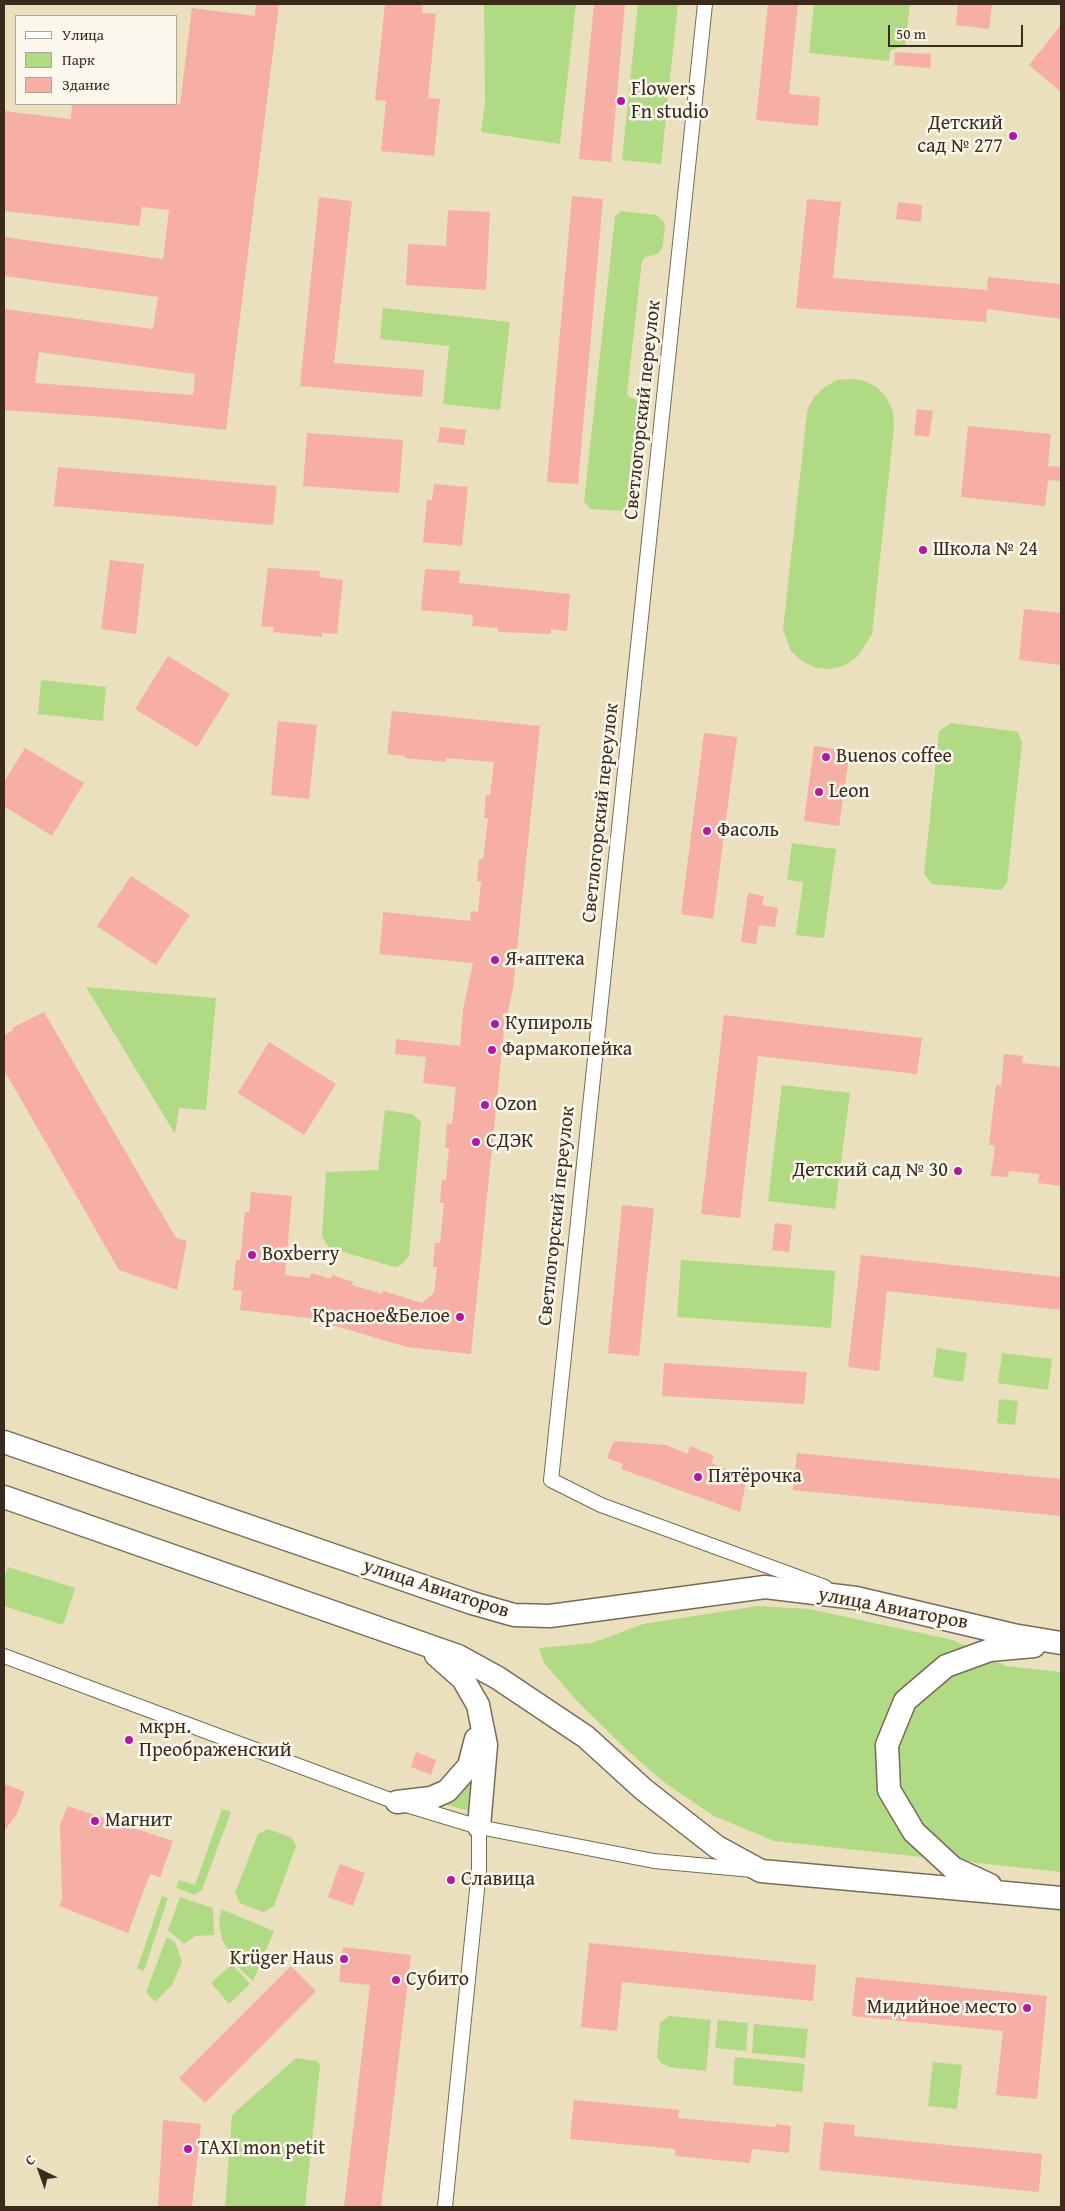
<!DOCTYPE html>
<html>
<head>
<meta charset="utf-8">
<style>
  body { margin:0 }
  #map { position:relative; width:1065px; height:2211px; overflow:hidden; background:#eae0bd; font-family:"Gentium Book Plus",serif }
  canvas { display:block }
  .frame { position:absolute; inset:0; border:5px solid #3b2a1e; pointer-events:none }
  .legend { position:absolute; left:15px; top:15px; width:162px; height:90px; box-sizing:border-box; background:#fbf7ec; border:1px solid #aea59a; margin:0; padding:6px 9px; list-style:none; font-size:15px; color:#3b2a1e }
  .legend li { display:flex; align-items:center; gap:10px; height:25px }
  .legend b { width:25px; border:1px solid #aea59a }
  .north { position:absolute; left:15px; top:2146px; width:50px; height:50px; -webkit-text-stroke:4px #fbf7ec; paint-order:stroke; rotate:318deg; font-size:14px; font-weight:700; line-height:20px; text-align:center; color:#3b2a1e }
  .north::after { content:''; display:block; margin:auto; width:18px; height:22px; background:#3b2a1e; clip-path:polygon(50% 0,100% 100%,50% 72%,0 100%) }
  .scale { position:absolute; left:888px; top:25px; width:135px; height:22px; box-sizing:border-box; border:2px solid #3b2a1e; border-top:0; padding-left:6px; font-size:15px; line-height:18px; white-space:nowrap; color:#3b2a1e; -webkit-text-stroke:4px #fbf7ec; paint-order:stroke }
</style>
</head>
<body>
<div id="map">
<canvas width="1065" height="2211"></canvas>
<div class="frame"></div>
<ul class="legend">
<li><b style="height:6px;background:#fff"></b>Улица</li>
<li><b style="height:14px;background:#b1da84"></b>Парк</li>
<li><b style="height:14px;background:#f6aea5"></b>Здание</li>
</ul>
<div class="north">С</div>
<div class="scale">50 m</div>
</div>
<script>
const ctx = document.querySelector('canvas').getContext('2d');
ctx.lineJoin = 'round';
function fill(path, color) {
  ctx.fillStyle = color;
  ctx.fill(path, 'evenodd');
}
function poly(rows) {
  const path = new Path2D();
  for (const r of rows) {
    path.moveTo(r[0], r[1]);
    for (let i = 2; i < r.length; i += 2) path.lineTo(r[i], r[i + 1]);
  }
  return path;
}
function trace(path, color, width, dash) {
  ctx.strokeStyle = color;
  ctx.lineWidth = width;
  ctx.lineCap = dash ? 'butt' : 'round';
  ctx.setLineDash(dash || []);
  ctx.stroke(path);
}
function drawText(font, color, halo, rows, align = 'center') {
  ctx.font = font + ' "Gentium Book Plus",serif';
  ctx.lineWidth = 5;
  ctx.setLineDash([]);
  ctx.textBaseline = 'middle';
  ctx.strokeStyle = halo;
  ctx.fillStyle = color;
  for (const [text, x, y, turn = 0] of rows) {
    ctx.save();
    ctx.translate(x, y);
    ctx.rotate((+turn || 0) * Math.PI / 180);
    ctx.textAlign = isNaN(turn) ? turn : align;
    if (halo) ctx.strokeText(text, 0, 0);
    ctx.fillText(text, 0, 0);
    ctx.restore();
  }
}
fill(poly([
  [484,4,576,4,560,144,481,132,485,103],
  [638,4,678,4,661,164,622,160],
  [814,4,910,4,905,46,890,50,889,61,809,53],
  [621,211,656,215,663,221,665,227,662,249,657,254,645,257,642,261,627,393,629,397,643,402,645,406,635,497,632,503,622,511,591,509,584,502,615,216],
  [383,308,510,322,500,410,443,404,449,346,380,339],
  [851,379,865,381,877,387,886,397,893,411,894,427,872,634,858,656,846,665,831,669,816,668,802,661,791,651,783,629,806,422,808,408,815,396,825,387,837,380],
  [41,680,106,687,103,721,38,714],
  [951,723,1013,731,1018,732,1022,743,1007,883,1001,890,932,884,924,874,939,731],
  [792,843,836,849,824,938,796,935,803,882,787,880],
  [86,987,216,998,206,1110,179,1108,175,1134],
  [782,1085,850,1093,835,1209,768,1201],
  [385,1110,412,1114,421,1122,409,1256,401,1265,395,1267,329,1248,322,1236,326,1172,378,1170],
  [681,1260,835,1271,831,1328,677,1317],
  [937,1348,967,1353,963,1382,933,1377],
  [1002,1353,1052,1359,1048,1390,998,1383],
  [999,1399,1018,1401,1015,1425,997,1423],
  [8,1567,75,1588,63,1625,4,1606,4,1579],
  [758,1606,809,1609,953,1640,1005,1666,1061,1672,1061,1872,774,1841,714,1816,665,1783,626,1749,579,1703,544,1663,539,1648,592,1643,643,1624],
  [479,1757,471,1811,438,1803],
  [222,1809,231,1812,202,1890,195,1895,176,1888,179,1880,195,1885],
  [268,1829,291,1837,296,1846,274,1906,263,1912,240,1903,235,1893,258,1834],
  [162,1896,168,1898,144,1971,137,1969],
  [180,1897,213,1908,214,1935,195,1936,184,1944,168,1930],
  [221,1909,274,1931,253,1981,241,1970,222,1940,219,1922],
  [167,1937,175,1942,182,1962,172,1985,155,2002,146,1992],
  [232,1964,250,1984,229,2004,211,1983],
  [669,2016,711,2020,706,2071,669,2067,661,2063,657,2057,660,2023],
  [718,2020,748,2023,746,2051,715,2048],
  [754,2024,808,2029,805,2058,752,2053],
  [735,2057,805,2064,802,2092,733,2085],
  [296,2058,317,2061,320,2065,305,2207,225,2207,232,2115],
  [933,2062,962,2065,957,2109,928,2106]
]), '#b1da84');
fill(poly([
  [256,4,279,4,226,430,119,418,4,410,4,309,153,329,158,297,4,276,4,237,163,259,169,210,142,207,139,226,4,211,4,111,71,119,72,104,180,104,192,8,255,16],
  [39,352,195,374,193,395,35,383],
  [385,4,423,4,422,13,436,14,428,98,440,99,434,156,381,151,386,101,375,100],
  [594,4,625,4,611,162,579,159],
  [768,4,798,4,789,94,820,97,818,126,756,120],
  [958,4,992,4,989,29,956,25],
  [1061,25,1061,92,1029,65],
  [895,52,931,54,930,68,894,65],
  [572,196,603,199,578,484,547,482],
  [319,197,352,201,334,363,424,370,422,397,300,386],
  [807,199,841,202,833,278,987,290,988,277,1061,284,1061,319,987,309,986,322,796,308],
  [898,202,922,205,921,222,896,219],
  [448,210,490,212,486,290,406,285,408,244,446,246],
  [917,409,933,411,929,437,914,435],
  [968,426,1051,434,1048,466,1061,467,1061,481,1048,480,1045,506,961,497],
  [440,427,466,430,464,445,438,442],
  [307,433,403,440,399,493,303,486],
  [58,467,277,486,273,525,54,506],
  [434,484,468,487,462,546,423,542,427,500,432,500],
  [110,560,144,564,136,634,101,629],
  [268,568,320,571,319,577,343,580,337,634,322,633,322,637,273,632,274,627,261,626],
  [425,569,460,571,459,583,570,594,567,631,551,629,551,634,498,632,498,628,472,626,473,615,421,610],
  [1024,609,1061,613,1061,665,1019,660],
  [168,656,230,694,197,747,135,709],
  [392,711,540,726,513,988,504,1030,471,1354,407,1347,308,1318,240,1310,242,1291,233,1290,236,1260,240,1260,245,1212,249,1212,251,1192,292,1196,285,1275,310,1278,311,1273,331,1279,332,1275,353,1282,352,1285,382,1294,383,1291,422,1303,434,1293,437,1267,433,1267,435,1243,440,1243,444,1203,440,1203,442,1179,446,1180,449,1148,445,1148,446,1136,447,1123,452,1124,456,1087,423,1083,426,1057,395,1054,396,1039,460,1046,463,1010,473,963,379,954,382,928,383,912,470,921,471,911,478,912,481,882,477,881,479,859,483,859,488,818,484,818,486,795,490,795,494,762,446,758,446,762,405,758,405,756,387,754],
  [278,721,317,725,309,799,271,795],
  [704,733,737,737,713,919,681,914],
  [814,746,850,751,839,826,804,821],
  [25,748,84,783,52,836,4,806,4,782],
  [131,876,190,915,156,965,97,926],
  [748,893,764,896,762,905,778,908,775,927,759,925,756,944,741,942],
  [44,1012,176,1238,187,1241,177,1290,119,1270,4,1070,4,1036,13,1030,12,1028],
  [724,1015,922,1038,917,1074,758,1056,740,1218,701,1214],
  [269,1042,336,1084,304,1135,238,1093],
  [1004,1054,1023,1056,1022,1063,1061,1067,1061,1186,1038,1183,1039,1174,1009,1171,1008,1177,991,1176,995,1146,989,1145,996,1085,1001,1086],
  [622,1205,654,1208,639,1356,608,1353],
  [775,1223,792,1225,789,1252,772,1250],
  [861,1255,1061,1277,1061,1310,887,1291,879,1371,848,1367],
  [664,1363,807,1372,804,1404,662,1396],
  [614,1441,666,1445,687,1454,690,1446,714,1456,711,1463,747,1477,740,1512,621,1469,623,1464,607,1458],
  [797,1453,1061,1479,1061,1516,793,1490],
  [416,1752,436,1760,431,1775,411,1767],
  [4,1784,25,1792,17,1814,4,1831],
  [68,1806,173,1841,160,1877,150,1874,128,1933,59,1906,62,1900,60,1824],
  [340,1864,365,1873,353,1906,328,1897],
  [589,1943,816,1965,813,2001,622,1982,617,2031,581,2027],
  [343,1947,411,1955,381,2207,344,2207,370,1985,339,1982],
  [291,1966,316,1991,205,2103,179,2078],
  [856,1977,1047,1996,1037,2099,996,2095,1003,2031,852,2016],
  [574,2100,679,2110,678,2118,776,2127,776,2124,791,2126,789,2153,752,2149,750,2163,675,2156,675,2149,570,2139],
  [163,2120,201,2124,192,2207,158,2207],
  [824,2122,855,2125,854,2136,1042,2154,1039,2192,819,2170]
]), '#f6aea5');
const minor = poly([
  [705,4,551,1480,601,1505,825,1587],
  [4,1656,393,1801,479,1827,654,1861,752,1870],
  [445,2207,479,1870,479,1827]
]);
const primary = poly([
  [4,1442,472,1603,514,1615,550,1616,765,1587,856,1598,1013,1635,1061,1643],
  [4,1497,458,1656,498,1678,586,1737,643,1789,685,1822,717,1847,761,1871,1061,1898],
  [436,1655,463,1679,478,1705,486,1745,479,1827],
  [397,1802,431,1798,447,1791,469,1766,476,1739],
  [990,1885,953,1868,914,1832,889,1790,887,1745,905,1701,946,1666,990,1650,1034,1646]
]);
trace(minor, '#786a56', 16);
trace(primary, '#786a56', 25);
trace(minor, '#fff', 14);
trace(primary, '#fff', 22);
for (const [x, y, r, color] of [
  [621,101,5,"#b5179e"],
  [1013,136,5,"#b5179e"],
  [923,550,5,"#b5179e"],
  [826,757,5,"#b5179e"],
  [819,792,5,"#b5179e"],
  [707,831,5,"#b5179e"],
  [495,960,5,"#b5179e"],
  [495,1024,5,"#b5179e"],
  [492,1050,5,"#b5179e"],
  [485,1105,5,"#b5179e"],
  [476,1142,5,"#b5179e"],
  [958,1171,5,"#b5179e"],
  [252,1255,5,"#b5179e"],
  [460,1317,5,"#b5179e"],
  [698,1477,5,"#b5179e"],
  [129,1740,5,"#b5179e"],
  [95,1821,5,"#b5179e"],
  [451,1880,5,"#b5179e"],
  [344,1959,5,"#b5179e"],
  [396,1980,5,"#b5179e"],
  [1027,2008,5,"#b5179e"],
  [188,2149,5,"#b5179e"]
]) {
  const dot = new Path2D();
  dot.arc(x, y, r, 0, 2 * Math.PI);
  ctx.fillStyle = color;
  ctx.fill(dot);
  trace(dot, '#fbf7ec', 2);
}
drawText('20px', '#3b2a1e', '#fbf7ec', [
  ["Flowers",631,90],
  ["Fn studio",631,113],
  ["Детский",1003,124,"right"],
  ["сад № 277",1003,147,"right"],
  ["Школа № 24",933,550],
  ["Buenos coffee",836,757],
  ["Leon",829,792],
  ["Фасоль",717,831],
  ["Я+аптека",505,960],
  ["Купироль",505,1024],
  ["Фармакопейка",502,1050],
  ["Ozon",495,1105],
  ["СДЭК",486,1142],
  ["Детский сад № 30",948,1171,"right"],
  ["Boxberry",262,1255],
  ["Красное&Белое",450,1317,"right"],
  ["Пятёрочка",708,1477],
  ["мкрн.",139,1728],
  ["Преображенский",139,1751],
  ["Магнит",105,1821],
  ["Славица",461,1880],
  ["Krüger Haus",334,1959,"right"],
  ["Субито",406,1980],
  ["Мидийное место",1017,2008,"right"],
  ["TAXI mon petit",198,2149]
], 'left');
drawText('20px', '#3b2a1e', '#fbf7ec', [
  ["Светлогорский переулок",643,410,-84],
  ["Светлогорский переулок",601,813,-84],
  ["Светлогорский переулок",557,1216,-84],
  ["улица Авиаторов",436,1589,18],
  ["улица Авиаторов",893,1609,11]
]);
</script>
</body>
</html>
